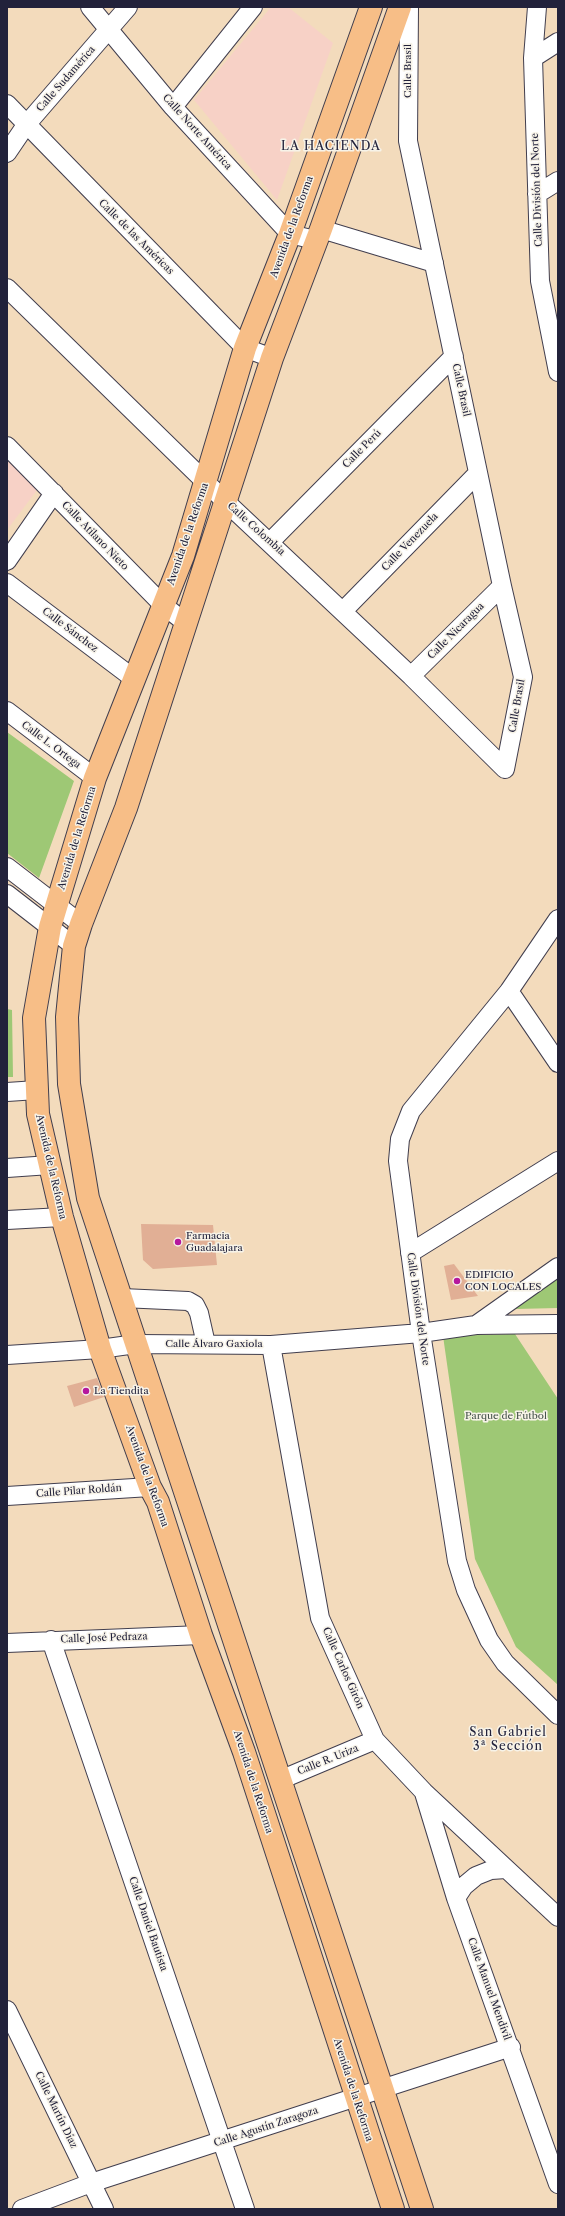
<!DOCTYPE html>
<html>
<head>
<meta charset="utf-8">
<style>
  body { margin:0 }
  #map { position:relative; width:565px; height:2216px; overflow:hidden; background:#f3dbbc; font-family:"Libre Caslon Text",serif }
  canvas { display:block }
  .frame { position:absolute; inset:0; border:8px solid #22223b; pointer-events:none }
</style>
</head>
<body>
<div id="map">
<canvas width="565" height="2216"></canvas>
<div class="frame"></div>
</div>
<script>
const ctx = document.querySelector('canvas').getContext('2d');
ctx.lineJoin = 'round';
function fill(path, color) {
  ctx.fillStyle = color;
  ctx.fill(path, 'evenodd');
}
function poly(rows) {
  const path = new Path2D();
  for (const r of rows) {
    path.moveTo(r[0], r[1]);
    for (let i = 2; i < r.length; i += 2) path.lineTo(r[i], r[i + 1]);
  }
  return path;
}
function trace(path, color, width, dash) {
  ctx.strokeStyle = color;
  ctx.lineWidth = width;
  ctx.lineCap = dash ? 'butt' : 'round';
  ctx.setLineDash(dash || []);
  ctx.stroke(path);
}
function drawText(font, color, halo, rows, align = 'center') {
  ctx.font = font + ' "Libre Caslon Text",serif';
  ctx.lineWidth = 3;
  ctx.setLineDash([]);
  ctx.textBaseline = 'middle';
  ctx.strokeStyle = halo;
  ctx.fillStyle = color;
  for (const [text, x, y, turn = 0] of rows) {
    ctx.save();
    ctx.translate(x, y);
    ctx.rotate((+turn || 0) * Math.PI / 180);
    ctx.textAlign = isNaN(turn) ? turn : align;
    if (halo) ctx.strokeText(text, 0, 0);
    ctx.fillText(text, 0, 0);
    ctx.restore();
  }
}
fill(poly([
  [271,7,288,7,333,43,277,200,194,100],
  [7,460,37,490,7,530]
]), '#f7d1c6');
fill(poly([
  [7,732,74,781,39,878,7,853],
  [7,1009,12,1010,13,1077,7,1077],
  [558,1275,558,1308,515,1309],
  [515,1334,558,1399,558,1685,516,1647,475,1559,443,1336]
]), '#9ec875');
fill(poly([
  [141,1224,213,1225,217,1265,153,1269,143,1260],
  [454,1264,478,1296,451,1300,444,1266],
  [97,1378,104,1397,74,1407,67,1386]
]), '#e1af95');
const minor = poly([
  [90,7,173,107,290,234,315,240],
  [409,7,408,141,502,586,523,677,505,769],
  [537,7,533,58,540,281,558,372],
  [533,58,558,42],
  [7,104,245,348,272,358],
  [173,107,253,7],
  [7,153,26,125,128,7],
  [537,194,558,181],
  [321,229,434,263],
  [7,288,227,503,411,676,505,769],
  [7,446,163,605,186,623],
  [270,542,454,356],
  [7,561,54,493],
  [7,583,133,678],
  [343,611,478,473],
  [411,676,502,586],
  [7,711,95,778],
  [7,867,81,924],
  [7,894,74,946],
  [558,919,509,991,411,1111,400,1139,398,1161,421,1333,457,1561,466,1590,489,1640,505,1663,558,1715],
  [509,991,558,1063],
  [7,1092,37,1090],
  [7,1168,50,1165],
  [7,1220,62,1217],
  [410,1253,558,1161],
  [122,1298,188,1301,195,1305,199,1313,206,1344],
  [476,1325,558,1267],
  [271,1345,320,1618,375,1740,424,1792,558,1917],
  [7,1355,100,1349,136,1344,271,1345,421,1333,476,1325,558,1324],
  [7,1496,150,1487],
  [51,1640,245,2209],
  [7,1643,201,1635],
  [280,1780,375,1740],
  [424,1793,456,1898,558,2184],
  [456,1898,464,1886,476,1876,491,1870,506,1869],
  [7,2010,104,2209],
  [22,2209,91,2183,511,2047]
]);
const major = poly([
  [371,7,290,234,245,348,183,556,95,778,50,927,34,1018,38,1114,62,1217,100,1349,150,1487,158,1502,201,1635,244,1752,393,2209],
  [400,7,321,229,272,358,126,808,81,924,74,946,67,1017,69,1084,88,1198,422,2209]
]);
trace(minor, '#413e4e', 20);
trace(major, '#413e4e', 24);
trace(minor, '#fff', 18);
trace(major, '#f7be87', 22);
for (const [x, y, r, color] of [
  [178,1242,4,"#b5179e"],
  [457,1281,4,"#b5179e"],
  [86,1391,4,"#b5179e"]
]) {
  const dot = new Path2D();
  dot.arc(x, y, r, 0, 2 * Math.PI);
  ctx.fillStyle = color;
  ctx.fill(dot);
  trace(dot, '#f7f3e8', 1.5);
}
drawText('10px', '#22223b', '#f7f3e8', [
  ["Calle Brasil",408,71,-90],
  ["Calle Sudamérica",66,79,-49],
  ["Calle Norte América",197,132,48],
  ["Calle División del Norte",537,190,-92],
  ["Avenida de la Reforma",292,227,-70],
  ["Calle de las Américas",136,237,45],
  ["Calle Brasil",461,390,78],
  ["Calle Perú",362,449,-45],
  ["Calle Colombia",256,529,42],
  ["Avenida de la Reforma",188,534,-71],
  ["Calle Atilano Nieto",95,536,46],
  ["Calle Venezuela",410,542,-46],
  ["Calle Sánchez",70,630,37],
  ["Calle Nicaragua",456,631,-45],
  ["Calle Brasil",517,706,-80],
  ["Calle L. Ortega",51,745,37],
  ["Avenida de la Reforma",77,838,-73],
  ["Avenida de la Reforma",51,1167,77],
  ["Calle División del Norte",418,1309,82],
  ["Calle Álvaro Gaxiola",214,1344],
  ["Avenida de la Reforma",147,1476,70],
  ["Calle Pilar Roldán",79,1491,-4],
  ["Calle José Pedraza",104,1638,-2],
  ["Calle Carlos Girón",343,1668,66],
  ["Calle R. Uriza",328,1760,-22],
  ["Avenida de la Reforma",253,1782,72],
  ["Calle Daniel Bautista",148,1924,71],
  ["Calle Manuel Mendivil",489,1989,70],
  ["Avenida de la Reforma",353,2090,72],
  ["Calle Martín Díaz",56,2110,64],
  ["Calle Agustín Zaragoza",266,2127,-18]
]);
drawText('10px', '#22223b', '#f7f3e8', [
  ["Farmacia",186,1236],
  ["Guadalajara",186,1248],
  ["EDIFICIO",465,1275],
  ["CON LOCALES",465,1287],
  ["La Tiendita",94,1391]
], 'left');
drawText('10px', '#47544c', '#f7f3e8', [
  ["Parque de Fútbol",506,1416]
]);
ctx.letterSpacing = '1px';
drawText('12px', '#22223b', '#f7f3e8', [
  ["LA HACIENDA",331,147],
  ["San Gabriel",508,1733],
  ["3ª Sección",508,1747]
]);
ctx.letterSpacing = '0px';
</script>
</body>
</html>
